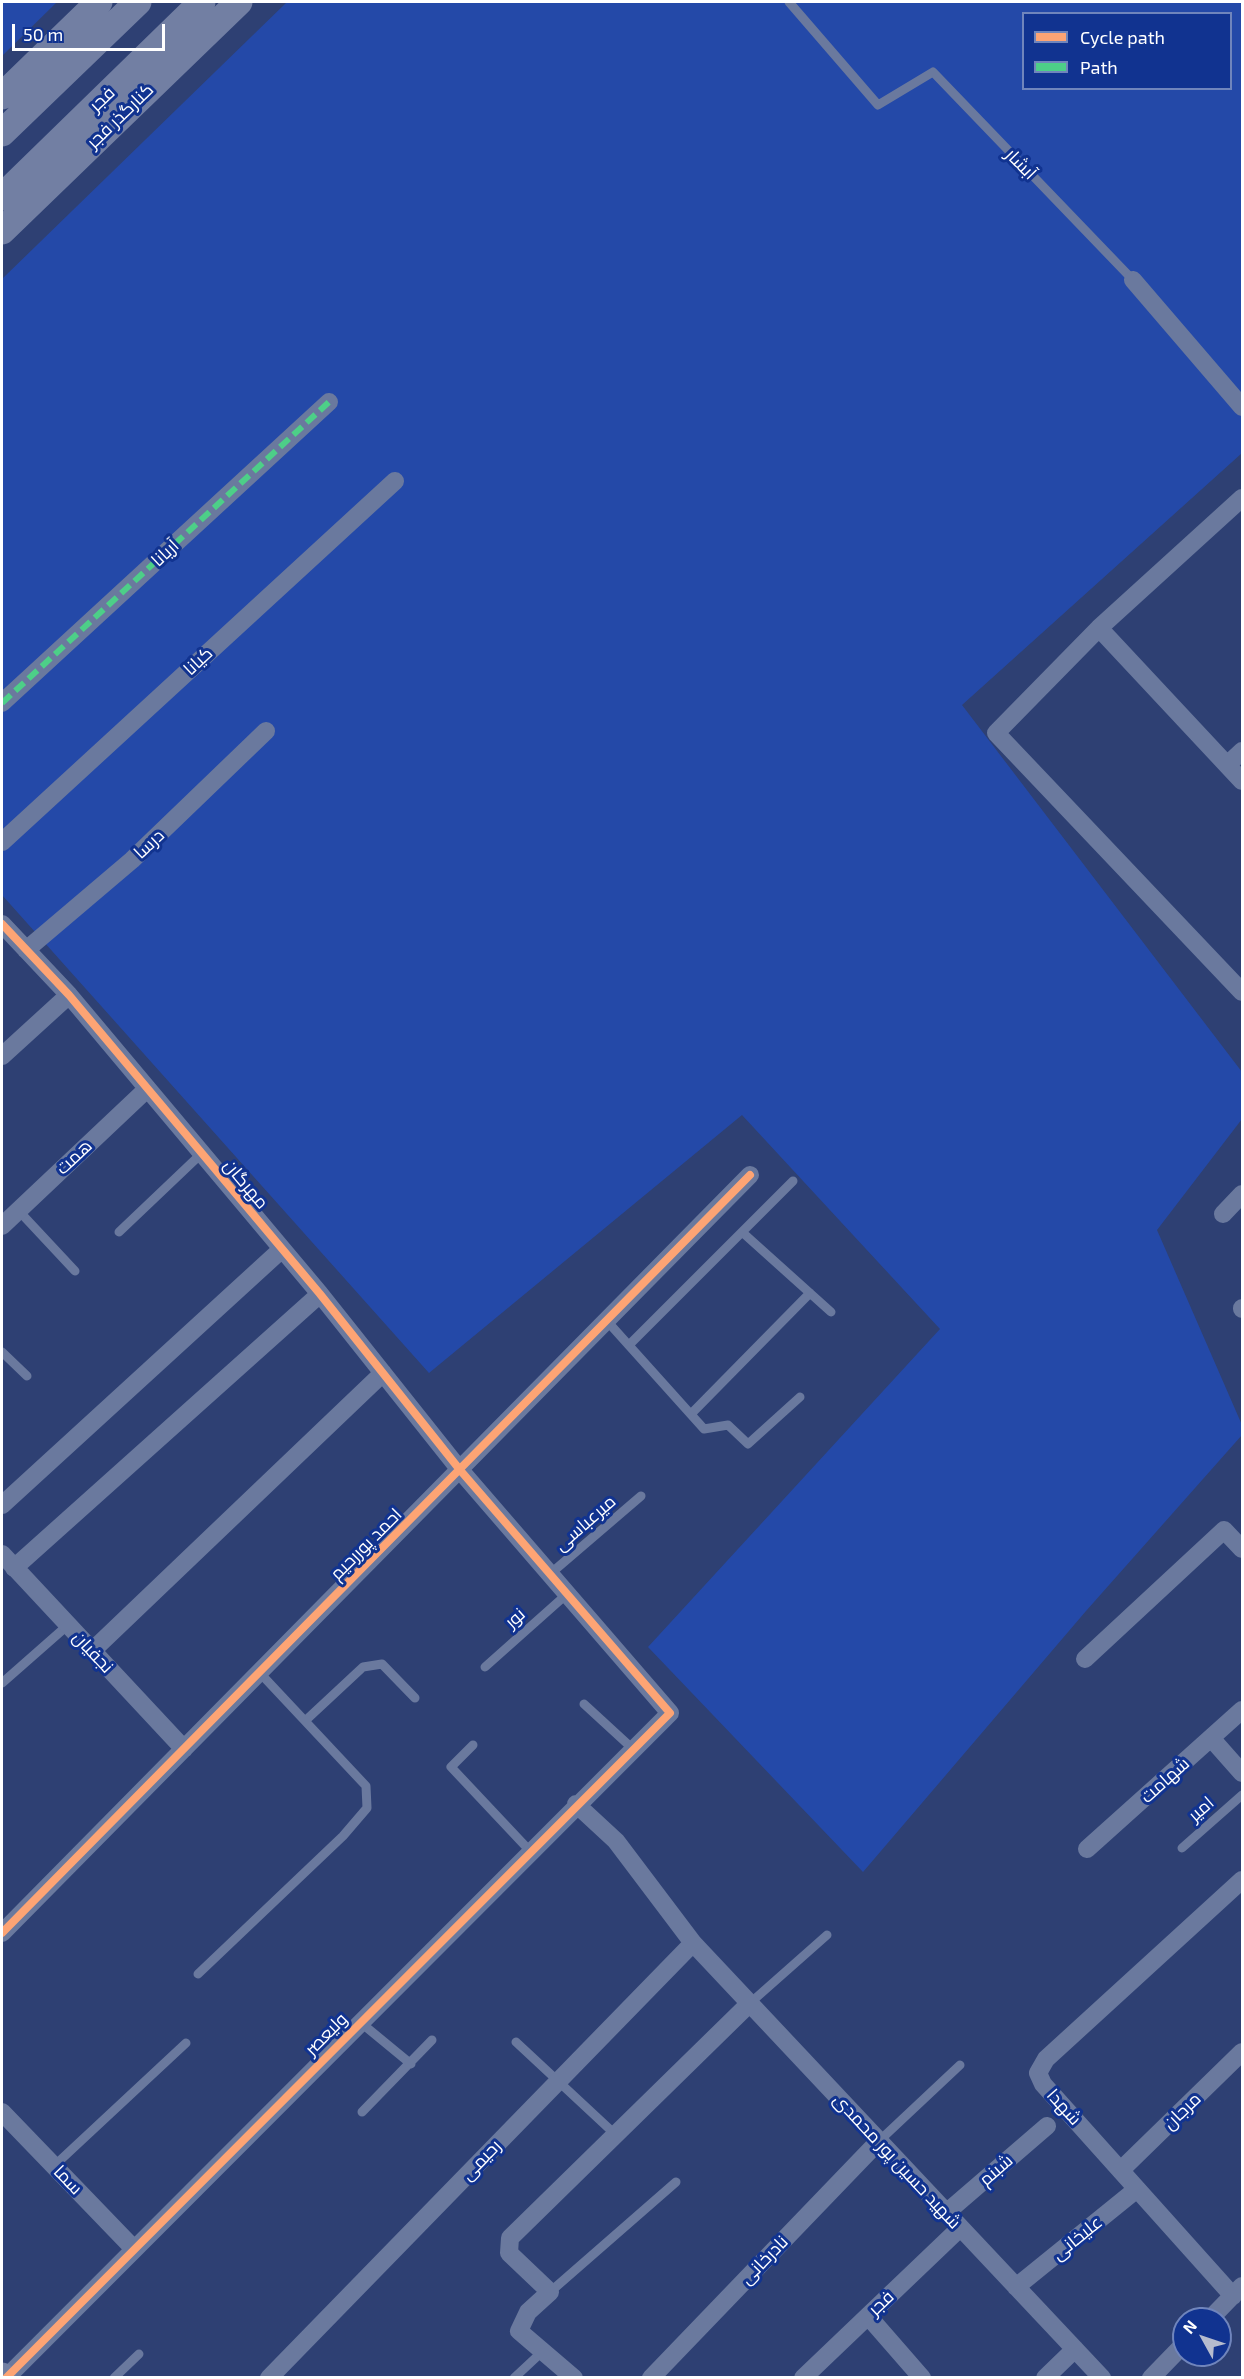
<!DOCTYPE html>
<html>
<head>
<meta charset="utf-8">
<style>
  body { margin:0 }
  #map { position:relative; width:1244px; height:2379px; overflow:hidden; background:#2e4073; font-family:"Exo 2",sans-serif }
  canvas { display:block }
  .frame { position:absolute; inset:0; border:3px solid #fff; pointer-events:none }
  .legend { position:absolute; left:1022px; top:12px; width:210px; height:78px; box-sizing:border-box; background:#113390; border:2px solid #7085bc; margin:0; padding:8px 10px; list-style:none; font-size:18px; color:#fff }
  .legend li { display:flex; align-items:center; gap:12px; height:30px }
  .legend b { width:30px; border:2px solid #7085bc }
  .north { position:absolute; left:1172px; top:2307px; width:60px; height:60px; box-sizing:border-box; background:#113390; border:2px solid #7085bc; border-radius:50%; rotate:310deg; font-size:16px; font-weight:700; line-height:24px; text-align:center; color:#fff }
  .north::after { content:''; display:block; margin:auto; width:21px; height:27px; background:#b6bcce; clip-path:polygon(50% 0,100% 100%,50% 72%,0 100%) }
  .scale { position:absolute; left:12px; top:24px; width:153px; height:27px; box-sizing:border-box; border:3px solid #fff; border-top:0; padding-left:8px; font-size:18px; line-height:21px; white-space:nowrap; color:#fff; -webkit-text-stroke:4px #113390; paint-order:stroke }
</style>
</head>
<body>
<div id="map">
<canvas width="1244" height="2379"></canvas>
<div class="frame"></div>
<ul class="legend">
<li><b style="height:8px;background:#fda474"></b>Cycle path</li>
<li><b style="height:8px;background:#4dcf88"></b>Path</li>
</ul>
<div class="north">N</div>
<div class="scale">50 m</div>
</div>
<script>
const ctx = document.querySelector('canvas').getContext('2d');
ctx.lineJoin = 'round';
function fill(path, color) {
  ctx.fillStyle = color;
  ctx.fill(path, 'evenodd');
}
function poly(rows) {
  const path = new Path2D();
  for (const r of rows) {
    path.moveTo(r[0], r[1]);
    for (let i = 2; i < r.length; i += 2) path.lineTo(r[i], r[i + 1]);
  }
  return path;
}
function trace(path, color, width, dash) {
  ctx.strokeStyle = color;
  ctx.lineWidth = width;
  ctx.lineCap = dash ? 'butt' : 'round';
  ctx.setLineDash(dash || []);
  ctx.stroke(path);
}
function drawText(font, color, halo, rows, align = 'center') {
  ctx.font = font + ' "Exo 2",Cairo,sans-serif';
  ctx.lineWidth = 6;
  ctx.setLineDash([]);
  ctx.textBaseline = 'middle';
  ctx.strokeStyle = halo;
  ctx.fillStyle = color;
  for (const [text, x, y, turn = 0] of rows) {
    ctx.save();
    ctx.translate(x, y);
    ctx.rotate((+turn || 0) * Math.PI / 180);
    ctx.textAlign = isNaN(turn) ? turn : align;
    if (halo) ctx.strokeText(text, 0, 0);
    ctx.fillText(text, 0, 0);
    ctx.restore();
  }
}
fill(poly([
  [2,2,57,2,2,56],
  [287,2,1242,2,1242,453,962,705,1242,1072,1242,1119,1157,1230,1242,1425,1242,1435,1086,1611,863,1872,648,1647,940,1329,742,1115,429,1373,2,895,2,279],
  [1024,14,1230,14,1230,88,1024,88]
]), '#2449a8');
trace(poly([
  [789,2,878,105,933,72,1133,280],
  [18,1210,75,1271],
  [119,1232,201,1154],
  [742,1232,831,1312],
  [607,1321,704,1429,728,1425,748,1444,800,1397],
  [629,1345,793,1181],
  [2,1352,27,1376],
  [691,1414,810,1293],
  [550,1574,641,1496],
  [485,1667,567,1594],
  [2,1683,68,1625],
  [584,1704,633,1749],
  [305,1721,363,1667,382,1664,415,1698],
  [473,1745,451,1767,530,1851],
  [1182,1848,1242,1795],
  [198,1974,343,1836,367,1808,366,1786,260,1673],
  [749,2004,827,1935],
  [360,2022,411,2064],
  [516,2042,617,2136],
  [362,2112,432,2040],
  [878,2142,960,2065],
  [54,2166,186,2043],
  [550,2292,676,2182],
  [114,2378,139,2354],
  [514,2378,543,2351]
]), '#6a799e', 9);
trace(poly([
  [1133,280,1242,407],
  [1242,498,1099,628,996,733,1242,992],
  [1099,628,1242,781],
  [2,703,329,402],
  [1227,765,1242,751],
  [2,842,395,481],
  [2,924,69,995,320,1294,460,1470,670,1713,6,2378],
  [26,950,132,860,266,731],
  [2,1056,69,995],
  [1223,1214,1242,1194],
  [2,1226,147,1089],
  [1242,1309,1242,1308],
  [2,1505,282,1249],
  [2,1554,184,1749],
  [14,1568,320,1294],
  [92,1651,383,1373],
  [1085,1659,1224,1530,1242,1549],
  [1211,1738,1242,1773],
  [576,1804,616,1841,693,1943,1102,2378],
  [1087,1849,1242,1710],
  [2,1933,750,1175],
  [2,2112,134,2249],
  [1121,2170,1242,2052],
  [946,2213,1047,2126],
  [1016,2287,1137,2189],
  [1233,2296,1043,2084,1038,2073,1046,2059,1242,1880],
  [868,2316,922,2378],
  [1210,2319,1242,2286],
  [269,2378,693,1943],
  [574,2378,519,2331,528,2312,550,2292,509,2253,510,2238,749,2004],
  [651,2378,878,2142],
  [803,2378,960,2228],
  [1045,2378,1075,2349],
  [1151,2378,1184,2344]
]), '#6a799e', 18);
trace(poly([
  [2,96,99,2],
  [2,133,138,2],
  [2,197,202,2],
  [2,231,239,2],
  [2,2376,3,2378]
]), '#727fa3', 27);
trace(poly([
  [2,703,329,402]
]), '#4dcf88', 6, [12, 6]);
trace(poly([
  [2,924,69,995,320,1294,460,1470,670,1713,6,2378],
  [2,1933,750,1175]
]), '#fda474', 8);
drawText('18px', '#fff', '#113390', [
  ["فجر",102,99,-43],
  ["کنارگذر فجر",120,116,-44],
  ["آبشار",1021,164,46],
  ["آریانا",165,553,-43],
  ["کیانا",198,661,-43],
  ["درسا",149,844,-43],
  ["همت",74,1157,-43],
  ["مهرگان",246,1184,50],
  ["میرعباسی",585,1523,-41],
  ["احمد پوررحیم",366,1544,-45],
  ["نور",515,1618,-42],
  ["نجفیان",93,1652,47],
  ["شهامت",1165,1780,-42],
  ["امیر",1201,1809,-41],
  ["ولیعصر",326,2034,-45],
  ["شهدا",1064,2107,48],
  ["مرجان",1182,2111,-44],
  ["رحیمی",481,2160,-46],
  ["شهید حسین پور محمدی",897,2161,47],
  ["شبنم",996,2170,-41],
  ["سما",68,2180,46],
  ["علیخانی",1077,2238,-39],
  ["نادرخانی",764,2260,-46],
  ["فجر",881,2303,-43]
]);
</script>
</body>
</html>
